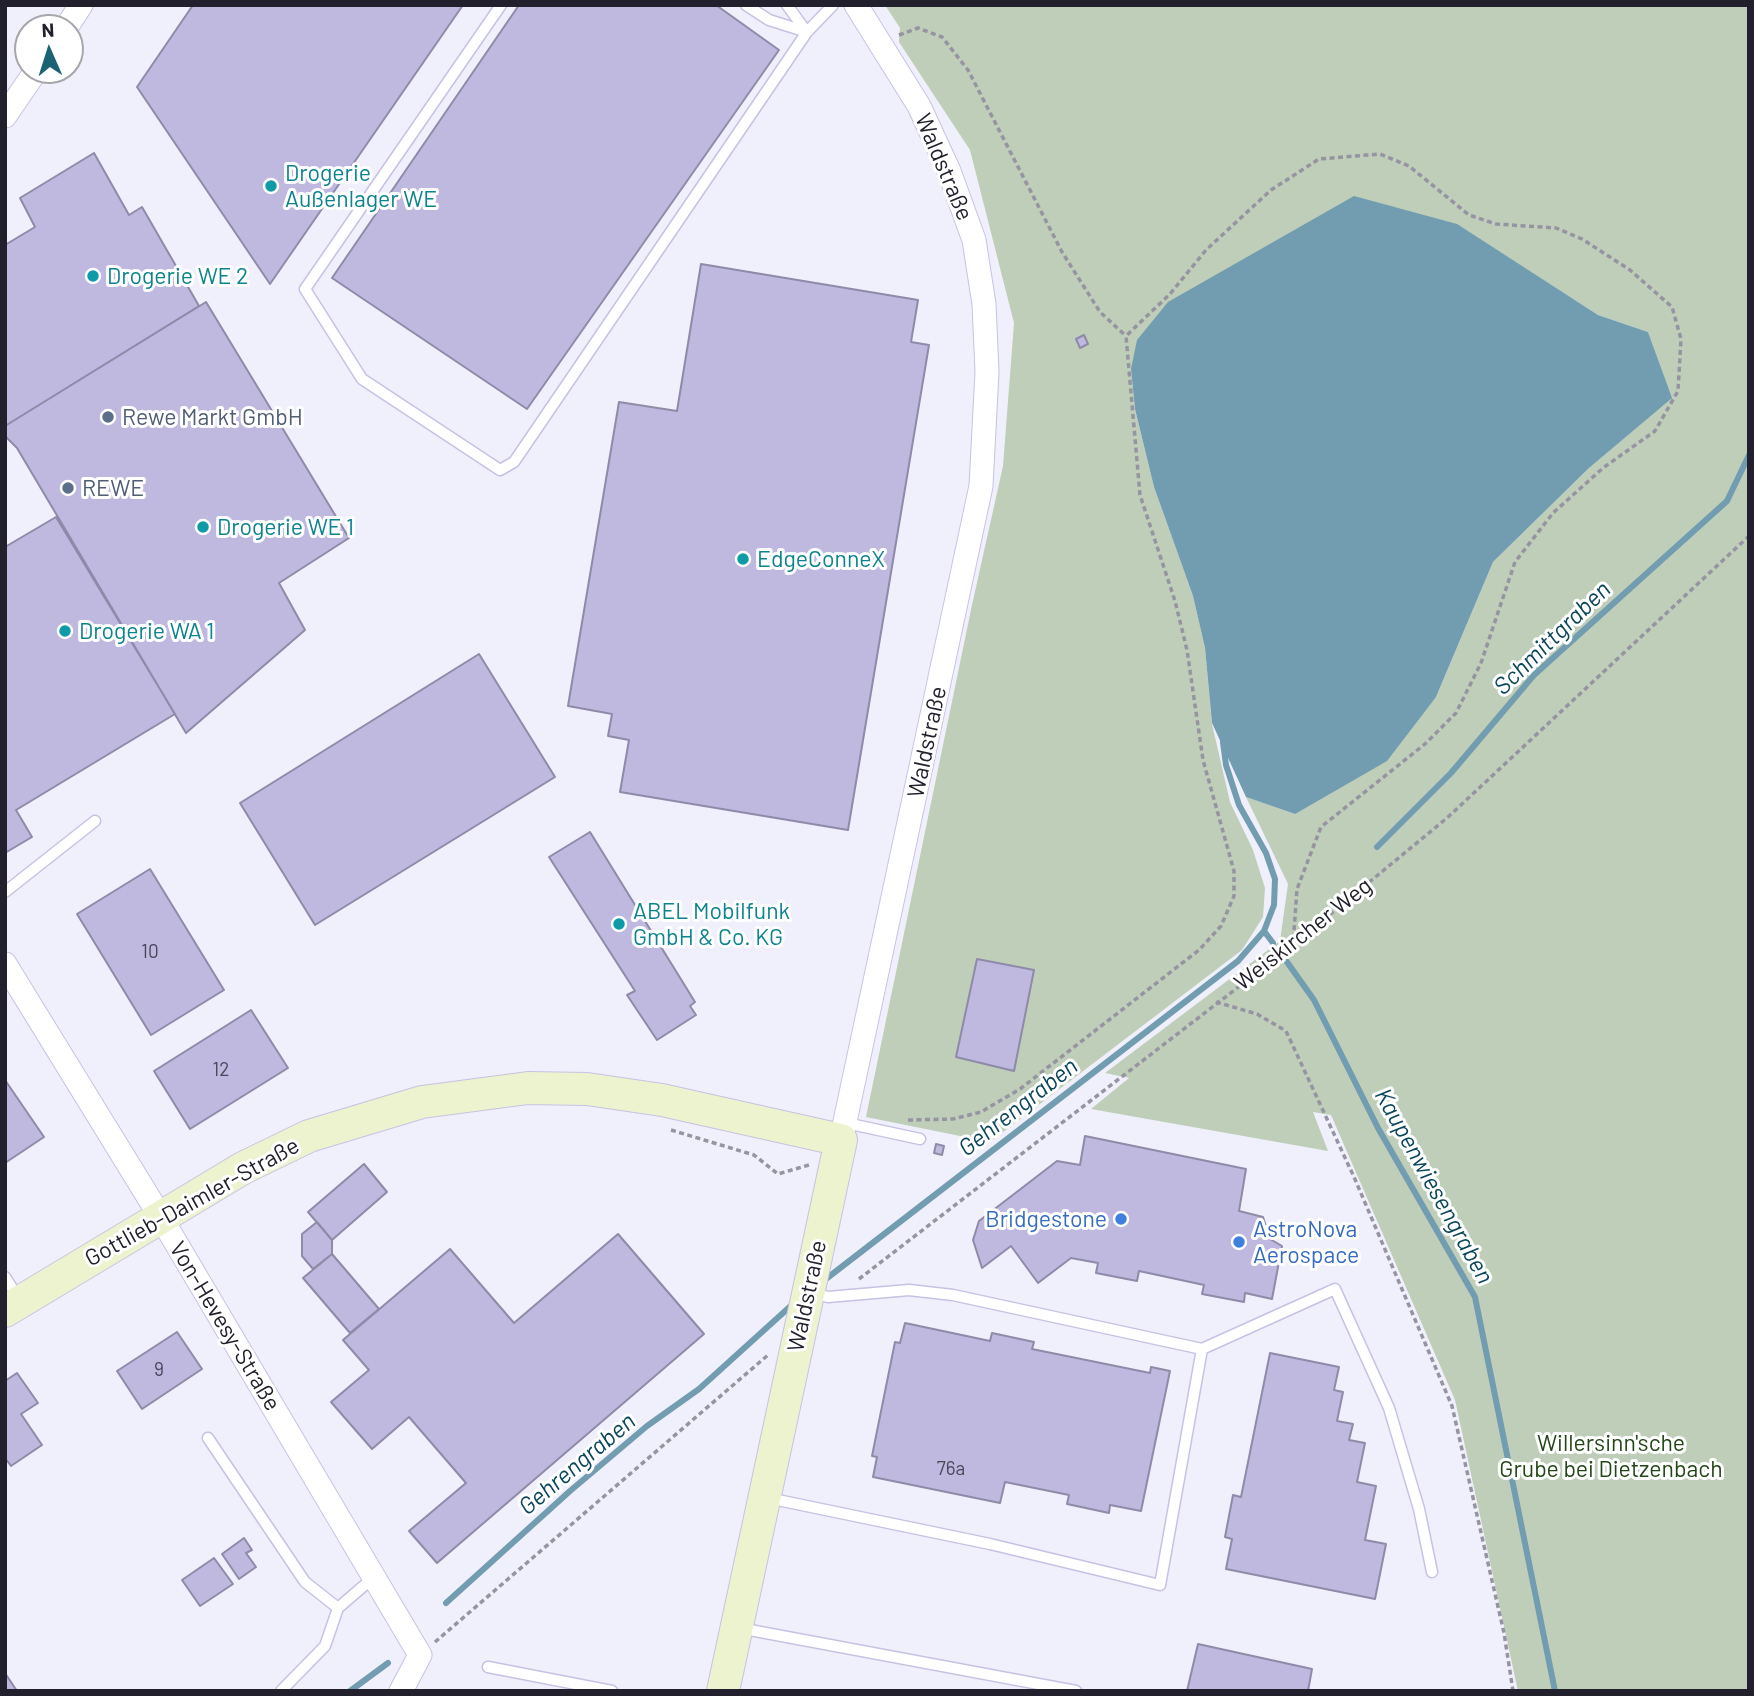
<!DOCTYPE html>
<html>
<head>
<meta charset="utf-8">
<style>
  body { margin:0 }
  #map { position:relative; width:1754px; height:1696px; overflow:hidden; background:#f0effc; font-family:Barlow,sans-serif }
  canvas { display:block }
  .frame { position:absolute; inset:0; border:7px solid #22202c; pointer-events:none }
  .north { position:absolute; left:14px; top:14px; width:70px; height:70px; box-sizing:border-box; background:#fff; border:2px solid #a7a6ab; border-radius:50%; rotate:357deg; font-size:19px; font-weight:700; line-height:28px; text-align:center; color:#22202c }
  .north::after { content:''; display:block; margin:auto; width:24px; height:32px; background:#1b6272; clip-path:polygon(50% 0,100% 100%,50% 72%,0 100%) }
</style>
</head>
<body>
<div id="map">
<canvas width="1754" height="1696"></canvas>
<div class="frame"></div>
<div class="north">N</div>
</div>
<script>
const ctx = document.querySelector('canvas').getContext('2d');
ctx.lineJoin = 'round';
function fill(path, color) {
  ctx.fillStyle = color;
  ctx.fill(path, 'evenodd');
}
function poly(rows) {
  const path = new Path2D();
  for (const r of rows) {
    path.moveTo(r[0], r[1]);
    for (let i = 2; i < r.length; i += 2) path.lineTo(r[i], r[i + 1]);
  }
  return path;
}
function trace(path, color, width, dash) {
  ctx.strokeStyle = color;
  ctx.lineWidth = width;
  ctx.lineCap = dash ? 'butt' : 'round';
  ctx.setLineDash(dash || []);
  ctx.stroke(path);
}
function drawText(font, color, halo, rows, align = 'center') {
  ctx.font = font + ' Barlow,sans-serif';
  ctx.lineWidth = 6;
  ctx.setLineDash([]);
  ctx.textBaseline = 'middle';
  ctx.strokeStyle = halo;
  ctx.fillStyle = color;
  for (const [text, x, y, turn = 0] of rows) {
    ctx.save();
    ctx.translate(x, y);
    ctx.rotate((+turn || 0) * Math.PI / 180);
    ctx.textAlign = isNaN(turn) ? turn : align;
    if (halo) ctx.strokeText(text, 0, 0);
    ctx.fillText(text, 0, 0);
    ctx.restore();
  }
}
fill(poly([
  [885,5,1749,5,1749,1691,1518,1691,1455,1400,1331,1115,1313,1112,1328,1151,1091,1109,1129,1078,1105,1073,1280,941,1288,884,1246,797,1295,814,1436,697,1493,562,1589,468,1671,398,1648,332,1598,315,1457,225,1131,369,1135,409,1154,487,1193,596,1205,648,1212,724,1230,802,1253,850,1265,888,1263,917,1242,950,990,1142,866,1117,972,605,1003,466,1014,323,970,150,899,42,900,28]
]), '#beceb9');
fill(poly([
  [1354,196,1457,224,1598,315,1648,332,1672,398,1589,468,1493,562,1436,697,1387,761,1295,814,1246,797,1212,723,1205,648,1193,596,1154,487,1135,409,1131,369,1137,340,1168,302]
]), '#729cb0');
trace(poly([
  [1377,847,1451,773,1534,675,1727,501,1749,455],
  [1264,931,1273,943],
  [1287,962,1314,1000,1378,1128,1475,1297,1555,1691],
  [822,1282,1238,961,1264,931,1274,905,1275,879,1266,853,1239,805,1226,765,1223,742],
  [446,1603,570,1491,647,1426,699,1389,794,1303],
  [350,1691,388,1663]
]), '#729cb0', 6);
const building = poly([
  [193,5,463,5,270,284,137,87,193,5],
  [519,5,716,5,779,50,527,409,332,278,519,5],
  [94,153,129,215,142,207,199,306,5,426,5,245,35,227,20,198,94,153],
  [701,264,918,300,911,342,929,345,848,830,620,792,629,740,608,736,612,714,568,706,619,402,677,411,701,264],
  [206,302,349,538,279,583,305,630,186,733,17,448,5,436,5,426,206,302],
  [1084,335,1088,344,1080,348,1076,339,1084,335],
  [56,517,175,714,16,810,32,837,5,853,5,547,56,517],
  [479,654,555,777,315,925,240,803,479,654],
  [590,832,695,1002,690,1006,696,1015,657,1040,627,995,635,991,549,857,590,832],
  [150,869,224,990,151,1035,77,914,150,869],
  [977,959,1034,970,1014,1071,956,1057,977,959],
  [251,1010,288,1068,190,1129,154,1071,251,1010],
  [5,1080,44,1137,5,1163,5,1080],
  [1085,1136,1246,1169,1239,1211,1263,1217,1270,1239,1282,1246,1272,1299,1245,1293,1244,1302,1202,1294,1204,1285,1139,1271,1137,1281,1096,1273,1098,1263,1071,1258,1038,1283,1011,1246,982,1268,973,1240,979,1221,1057,1161,1080,1165,1085,1136],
  [936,1144,944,1146,942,1155,934,1153,936,1144],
  [364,1164,387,1192,332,1240,308,1212,364,1164],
  [317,1222,332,1240,332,1254,313,1269,302,1256,302,1234,317,1222],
  [618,1234,704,1334,437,1563,409,1531,466,1483,409,1417,372,1449,331,1402,369,1370,343,1340,450,1249,514,1323,618,1234],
  [332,1254,379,1309,350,1333,303,1278,332,1254],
  [905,1323,990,1341,992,1333,1034,1342,1032,1349,1150,1373,1151,1367,1170,1371,1141,1511,1110,1505,1109,1513,1067,1504,1069,1495,1005,1482,1000,1503,873,1477,877,1457,872,1456,895,1342,900,1343,905,1323],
  [177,1332,202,1369,142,1409,117,1371,177,1332],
  [1270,1353,1339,1367,1334,1390,1343,1392,1337,1421,1353,1424,1349,1440,1365,1443,1357,1482,1376,1486,1365,1540,1386,1544,1375,1599,1226,1569,1232,1539,1225,1537,1233,1495,1241,1497,1270,1353],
  [17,1373,38,1403,21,1414,42,1445,11,1466,5,1458,5,1381,17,1373],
  [244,1538,252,1550,246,1553,256,1567,239,1579,222,1554,244,1538],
  [214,1558,233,1584,200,1606,182,1580,214,1558],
  [1198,1644,1312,1669,1308,1691,1187,1691,1198,1644],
  [5,1673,17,1691,5,1691,5,1673]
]);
fill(building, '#bfb9e0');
trace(building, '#8e8aa8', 2);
const lane = poly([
  [501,5,305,289,362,379,500,470,514,462,807,32,833,5],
  [746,5,769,20,807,32],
  [787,5,806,31],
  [5,892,95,821],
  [846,1123,920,1139],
  [5,1277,19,1299],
  [810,1293,828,1297,909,1290,953,1295,1202,1349,1335,1289,1389,1408,1419,1509,1432,1572],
  [208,1438,305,1582,338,1608],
  [768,1498,990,1544,1160,1585,1202,1349],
  [739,1628,1076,1691],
  [488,1667,612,1691],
  [281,1691,325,1646,338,1608,374,1577]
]);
const street = poly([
  [66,28,81,5],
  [5,116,31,78],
  [5,964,160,1216,420,1655,401,1691],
  [841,1140,981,486,987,372,984,304,974,240,949,171,919,106,856,5]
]);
const secondary = poly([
  [5,1311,243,1168,309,1136,422,1102,528,1088,587,1089,662,1100,841,1140,723,1691]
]);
trace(lane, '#c7c2e3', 13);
trace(street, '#c7c2e3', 25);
trace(secondary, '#c7c2e3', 34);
trace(poly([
  [899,35,918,28,942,37,968,70,1062,252,1100,312,1126,336],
  [1216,1002,1257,1014,1286,1031,1354,1177,1452,1406,1504,1633,1513,1691],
  [908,1120,953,1119,981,1112,1020,1089,1199,950,1221,926,1234,896,1234,871,1203,760,1187,650,1175,601,1140,495,1126,336,1170,294,1206,250,1271,190,1319,159,1380,154,1409,166,1469,215,1496,224,1556,228,1582,239,1630,270,1672,307,1681,339,1678,391,1655,431,1603,468,1553,513,1515,562,1481,663,1456,713,1425,744,1321,827,1297,889,1293,945],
  [671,1130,754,1155,778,1174,809,1165],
  [859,1279,1293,945,1447,818,1749,536],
  [435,1642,768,1355]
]), '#9694a1', 3.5, [5, 3.5]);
trace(lane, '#fff', 10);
trace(street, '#fff', 23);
trace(secondary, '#eef3cf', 32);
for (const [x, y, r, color] of [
  [271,186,7,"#0f9aa8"],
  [93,276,7,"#0f9aa8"],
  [108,417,7,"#5c6f8a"],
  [68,488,7,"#5c6f8a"],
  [203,527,7,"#0f9aa8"],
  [743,559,7,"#0f9aa8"],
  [65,631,7,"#0f9aa8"],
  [619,924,7,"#0f9aa8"],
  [1121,1219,7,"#3f7fe0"],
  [1239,1242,7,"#3f7fe0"]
]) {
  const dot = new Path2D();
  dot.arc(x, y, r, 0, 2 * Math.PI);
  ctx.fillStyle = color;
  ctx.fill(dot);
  trace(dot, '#fff', 2.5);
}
drawText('19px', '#494659', null, [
  ["10",150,952],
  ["12",221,1070],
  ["9",159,1370],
  ["76a",951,1469]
]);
drawText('23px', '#22202c', '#fff', [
  ["Waldstraße",944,167,67],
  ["Waldstraße",927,742,-78],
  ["Weiskircher Weg",1303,934,-38],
  ["Gottlieb-Daimler-Straße",192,1202,-29],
  ["Waldstraße",807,1296,-78],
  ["Von-Hevesy-Straße",225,1326,59]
]);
drawText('23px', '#0d838f', '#fff', [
  ["Drogerie",285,173],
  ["Außenlager WE",285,199],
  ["Drogerie WE 2",107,276],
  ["Drogerie WE 1",217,527],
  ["EdgeConneX",757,559],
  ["Drogerie WA 1",79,631],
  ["ABEL Mobilfunk",633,911],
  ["GmbH & Co. KG",633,937]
], 'left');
drawText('23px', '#4e5e75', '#fff', [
  ["Rewe Markt GmbH",122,417],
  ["REWE",82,488]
], 'left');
drawText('23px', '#366cbe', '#fff', [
  ["Bridgestone",1107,1219],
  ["AstroNova",1253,1229,"left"],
  ["Aerospace",1253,1255,"left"]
], 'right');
drawText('23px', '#234617', '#fff', [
  ["Willersinn'sche",1611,1443],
  ["Grube bei Dietzenbach",1611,1469]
]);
drawText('italic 24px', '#0b465b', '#fff', [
  ["Schmittgraben",1552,638,-44],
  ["Gehrengraben",1018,1107,-38],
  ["Kaupenwiesengraben",1434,1186,61],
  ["Gehrengraben",577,1464,-40]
]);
</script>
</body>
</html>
